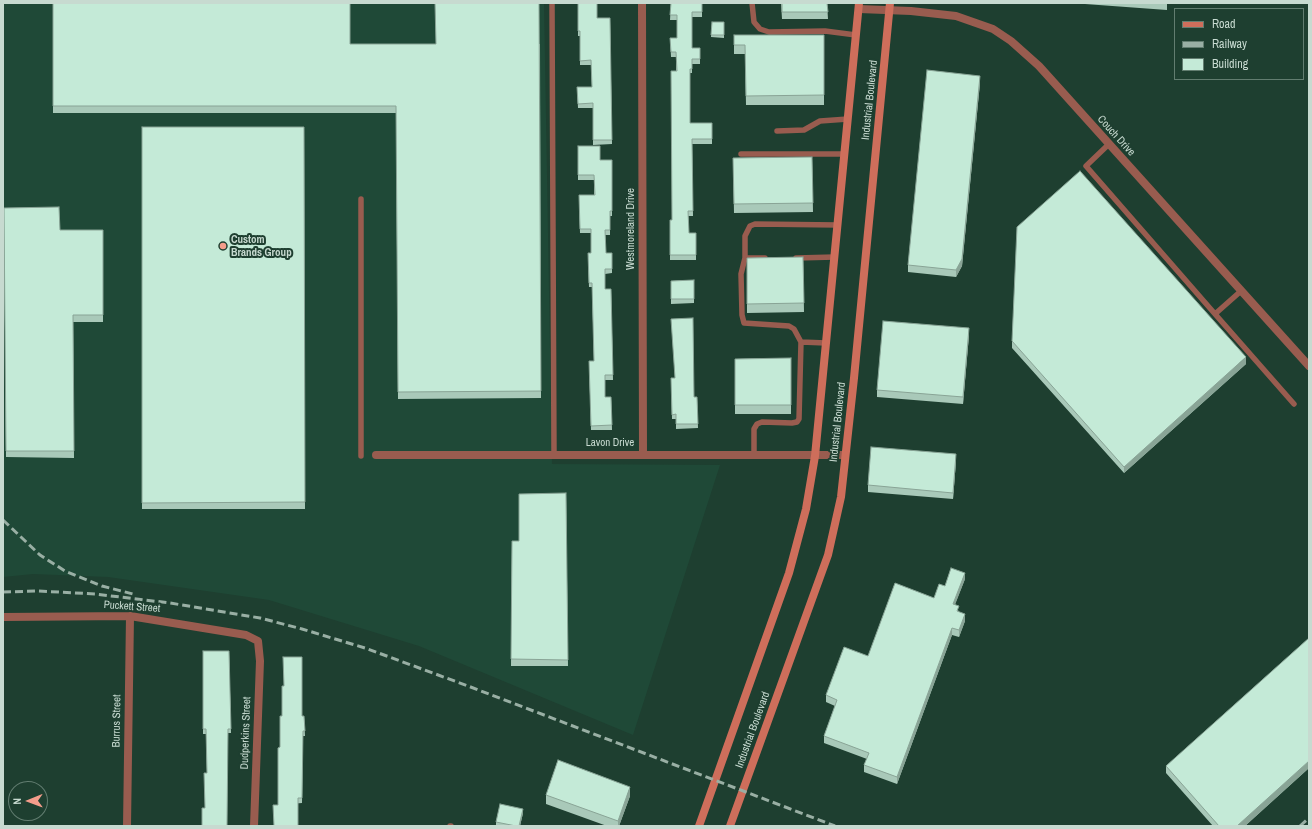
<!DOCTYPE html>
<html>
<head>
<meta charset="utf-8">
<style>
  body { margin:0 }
  #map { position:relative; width:1312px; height:829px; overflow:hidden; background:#1e3f30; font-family:"Archivo Narrow",sans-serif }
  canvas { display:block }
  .frame { position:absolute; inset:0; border:4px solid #c7dad0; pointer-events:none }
  .legend { position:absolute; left:1174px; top:8px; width:130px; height:72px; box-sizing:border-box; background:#1e3f30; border:1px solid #627d70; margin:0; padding:5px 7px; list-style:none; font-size:12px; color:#c7dad0 }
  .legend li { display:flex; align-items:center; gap:8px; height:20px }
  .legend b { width:20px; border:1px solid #627d70 }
  .north { position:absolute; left:8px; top:781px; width:40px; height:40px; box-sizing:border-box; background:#1e3f30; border:1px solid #627d70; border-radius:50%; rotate:269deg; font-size:11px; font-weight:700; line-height:16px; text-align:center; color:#c7dad0 }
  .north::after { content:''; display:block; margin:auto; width:14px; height:18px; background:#f49d8b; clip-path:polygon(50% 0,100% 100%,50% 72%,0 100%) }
</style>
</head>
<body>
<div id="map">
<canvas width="1312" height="829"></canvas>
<div class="frame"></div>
<ul class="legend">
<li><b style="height:5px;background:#ce6e5b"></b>Road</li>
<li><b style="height:5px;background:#99afa4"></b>Railway</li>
<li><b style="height:11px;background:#c4ead7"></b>Building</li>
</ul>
<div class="north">N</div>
</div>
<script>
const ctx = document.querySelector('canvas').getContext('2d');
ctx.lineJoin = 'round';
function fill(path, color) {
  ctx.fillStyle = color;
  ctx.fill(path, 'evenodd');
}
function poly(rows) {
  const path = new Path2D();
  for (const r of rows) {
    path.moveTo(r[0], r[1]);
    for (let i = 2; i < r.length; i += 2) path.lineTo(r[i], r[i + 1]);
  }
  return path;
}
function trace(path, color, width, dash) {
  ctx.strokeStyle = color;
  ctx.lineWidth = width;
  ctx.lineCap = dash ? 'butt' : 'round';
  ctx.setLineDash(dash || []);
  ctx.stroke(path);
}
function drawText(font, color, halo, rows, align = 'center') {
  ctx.font = font + ' "Archivo Narrow",sans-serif';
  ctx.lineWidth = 4;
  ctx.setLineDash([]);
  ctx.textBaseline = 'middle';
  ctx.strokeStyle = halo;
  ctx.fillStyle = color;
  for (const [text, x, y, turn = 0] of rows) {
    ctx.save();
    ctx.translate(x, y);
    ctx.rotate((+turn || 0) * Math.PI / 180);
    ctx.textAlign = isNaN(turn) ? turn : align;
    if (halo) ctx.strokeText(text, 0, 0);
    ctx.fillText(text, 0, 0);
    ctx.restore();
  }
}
fill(poly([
  [3,3,544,3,552,464,720,465,633,735,419,646,269,600,108,577,33,574,3,577]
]), '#1f4937');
trace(poly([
  [552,3,554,454],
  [752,3,754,22,760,29,769,32,825,31,856,35],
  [777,131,804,130,820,121,848,119],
  [1109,144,1086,166,1215,314,1241,291],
  [741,154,845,154],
  [745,258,741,274,742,315,744,323,789,326,794,329,801,342,799,419,797,422,792,423,762,422,757,424,754,429,754,455],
  [765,258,745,258,745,236,750,226,755,224,838,225],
  [796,258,835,257],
  [1215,314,1294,404],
  [801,342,826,343],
  [361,456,361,199],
  [450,826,451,826]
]), '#995c4f', 5.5);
trace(poly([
  [642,3,643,454],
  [859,9,911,11,956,16,993,29,1011,41,1039,66,1309,366],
  [376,455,845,455],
  [3,617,130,616,246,635,258,641,260,661,254,826],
  [127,826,130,616]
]), '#995c4f', 8);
trace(poly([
  [699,826,789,573,806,509,815,456,859,3],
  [730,826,828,555,841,497,854,378,890,3]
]), '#ce6e5b', 8);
trace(poly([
  [3,520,40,555,65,571,102,586,133,594],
  [3,592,38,591,95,594,170,603,260,618,302,629,365,648,468,686,835,826],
  [1300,826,1309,818]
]), '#99afa4', 3, [8, 4]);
fill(poly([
  [53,3,350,44,540,44,541,398,398,399,396,113,53,113],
  [578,3,597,18,610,18,612,144,593,145,593,108,578,108,577,87,592,87,591,65,580,65,580,36,578,36],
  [671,3,702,3,702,17,692,17,692,48,700,48,700,64,692,64,692,73,690,73,690,123,712,123,712,144,692,144,693,216,688,216,689,233,696,233,696,260,670,260,670,220,672,220,676,71,676,57,671,57,670,38,677,38,677,20,670,20],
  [781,3,827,3,828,19,782,19],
  [1085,3,1167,3,1167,10,1085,4],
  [712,22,724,22,724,38,711,37],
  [734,35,824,35,824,105,746,105,745,54,734,54],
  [980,83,962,266,956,277,908,272,908,265],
  [142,127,304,127,305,509,142,509],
  [578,146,600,160,612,160,612,216,610,216,610,235,605,235,606,253,612,253,612,273,605,274,605,289,611,289,613,380,605,380,605,397,611,397,612,430,591,430,589,361,594,361,592,287,589,287,588,258,591,253,591,233,580,233,579,195,594,195,594,180,578,180],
  [812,157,813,212,734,213,733,158],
  [4,208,60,230,103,230,103,322,73,322,74,458,6,457],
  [803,257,804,312,747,313,747,258],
  [694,280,694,303,671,304,671,281],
  [969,335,963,404,877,397,877,390],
  [1012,341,1246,364,1124,473,1012,348],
  [791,358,791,414,735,414,735,359],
  [671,378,694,397,697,397,698,428,676,429,676,419,672,419],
  [956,461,953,499,868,492,868,485],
  [566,493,568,666,511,666,512,541,519,541],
  [965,579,955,604,959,612,965,621,959,637,952,635,897,784,864,772,864,765,867,759,824,743,824,736,835,706,826,702,826,695,868,656,934,598,945,586],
  [1309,638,1309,768,1245,826,1213,826,1166,773,1166,766],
  [203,651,229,651,231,733,228,733,205,808,207,773,206,734,203,734],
  [282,716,304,716,305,736,303,736,302,803,278,805],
  [546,795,630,796,619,826,607,826,546,804],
  [523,813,520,826,496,826,496,822]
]), '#a9c9b9');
fill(poly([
  [980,76,980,83,962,266,956,277,956,270],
  [969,328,969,335,963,404,963,397],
  [1246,357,1246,364,1124,473,1124,467],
  [956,454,956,461,953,499,953,493],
  [965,573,965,579,953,610,953,604],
  [965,614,965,621,959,637,959,630],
  [952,628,952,635,897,784,897,777],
  [1309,761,1309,768,1245,826,1237,826],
  [630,787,630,796,619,826,618,826,618,821],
  [523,809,523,813,520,826,519,826]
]), '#89a496');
const building = poly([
  [53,3,350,3,350,44,436,44,435,3,539,3,541,391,398,392,396,106,53,106,53,3],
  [578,3,597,3,597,18,610,18,612,140,593,140,593,103,578,104,577,87,592,87,591,60,580,61,580,31,578,31,578,3],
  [671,3,702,3,702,12,692,12,692,48,700,48,700,59,692,59,692,69,690,69,690,123,712,123,712,139,692,139,693,211,688,211,689,233,696,233,696,255,670,255,670,220,672,220,671,71,677,71,676,52,671,52,670,38,677,38,677,15,670,15,671,3],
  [782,3,827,3,828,12,782,12,782,3],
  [712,22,724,22,724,35,711,35,712,22],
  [734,35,824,35,824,95,746,96,745,45,734,45,734,35],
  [927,70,980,76,962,259,956,270,908,265,927,70],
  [142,127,304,127,305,502,142,503,142,127],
  [578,146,600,146,600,160,612,160,612,211,610,211,610,230,605,230,606,253,612,253,612,269,605,269,605,289,611,289,613,375,605,375,605,397,611,397,612,425,591,426,589,361,594,361,592,283,589,283,588,253,591,253,591,229,580,229,579,195,595,195,594,175,578,175,578,146],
  [812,157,813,203,734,204,733,158,812,157],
  [1080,171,1246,357,1124,467,1012,341,1017,227,1080,171],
  [59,207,60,230,103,230,103,315,73,315,74,451,6,451,4,208,59,207],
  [803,257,804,303,747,304,747,258,803,257],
  [694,280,694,299,671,299,671,281,694,280],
  [693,318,694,397,697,397,698,424,676,424,676,414,672,415,671,378,675,378,671,319,693,318],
  [883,321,969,328,963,397,877,390,883,321],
  [791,358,791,405,735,405,735,359,791,358],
  [871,447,956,454,953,493,868,485,871,447],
  [566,493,568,660,511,659,512,541,519,541,519,494,566,493],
  [951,568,965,573,953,604,959,606,957,611,965,614,959,630,952,628,897,777,864,765,869,753,824,736,837,700,826,695,844,647,868,656,895,583,934,598,939,584,945,586,951,568],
  [1309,638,1309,761,1237,826,1219,826,1166,766,1309,638],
  [203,651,229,651,231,729,228,729,227,826,202,826,202,808,205,808,204,773,207,773,206,729,203,729,203,651],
  [283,657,302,657,302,716,304,716,305,731,303,731,302,798,298,798,298,826,274,826,273,805,278,805,278,748,280,747,280,716,282,716,282,686,284,686,283,657],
  [558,760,630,787,618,821,546,795,558,760],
  [500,804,523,809,519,826,516,826,496,822,500,804]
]);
fill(building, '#c4ead7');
trace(building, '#89a496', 1);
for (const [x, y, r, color] of [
  [223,246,4,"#f49d8b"]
]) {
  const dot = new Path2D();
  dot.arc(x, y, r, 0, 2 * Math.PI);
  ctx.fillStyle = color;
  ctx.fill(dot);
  trace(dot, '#1e3f30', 1.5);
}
drawText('11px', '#c7dad0', '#1e3f30', [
  ["Industrial Boulevard",870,100,-84],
  ["Couch Drive",1116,136,48],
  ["Westmoreland Drive",631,229,-90],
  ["Industrial Boulevard",838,422,-84],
  ["Lavon Drive",610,443],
  ["Puckett Street",132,607,4],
  ["Burrus Street",117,721,-89],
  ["Industrial Boulevard",753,730,-70],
  ["Dudperkins Street",246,733,-88]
]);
drawText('bold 11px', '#c7dad0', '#1e3f30', [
  ["Custom",231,240],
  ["Brands Group",231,253]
], 'left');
</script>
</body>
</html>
